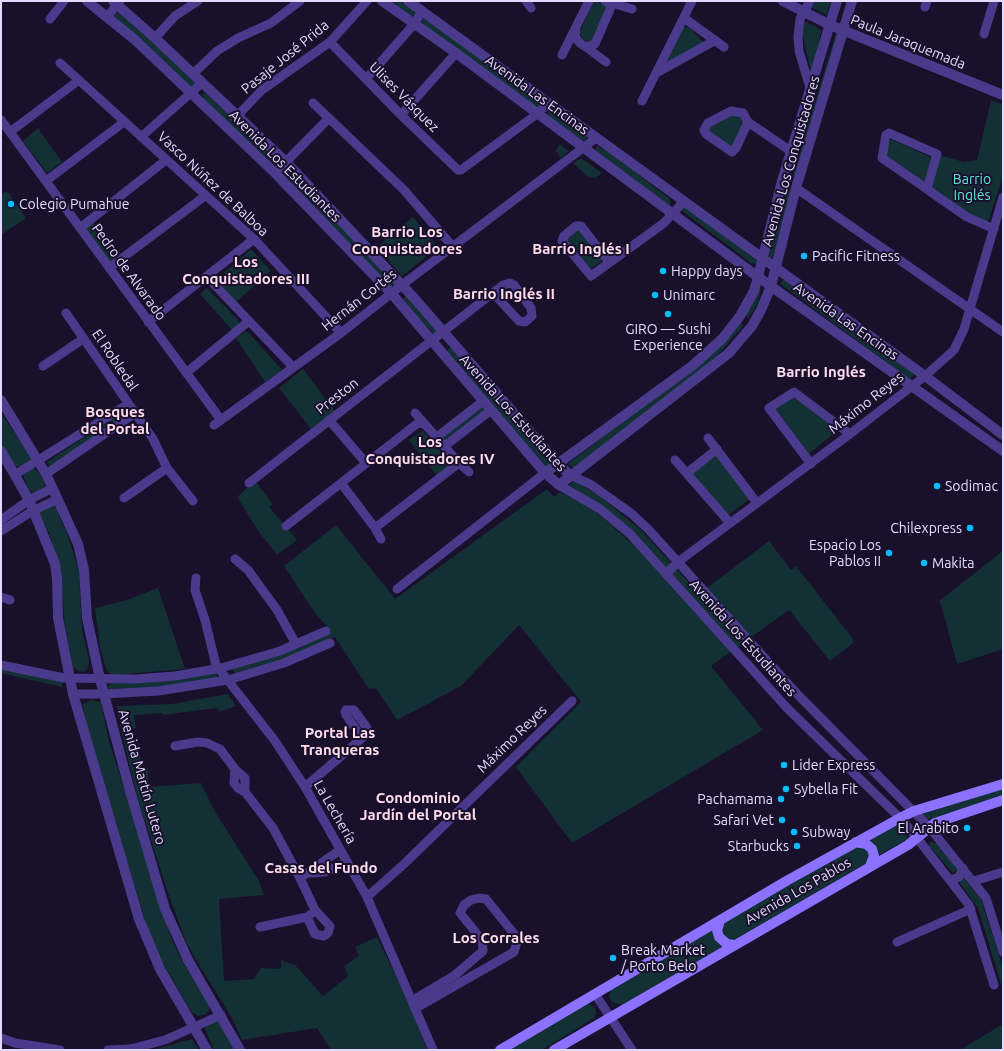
<!DOCTYPE html>
<html>
<head>
<meta charset="utf-8">
<style>
  body { margin:0 }
  #map { position:relative; width:1004px; height:1051px; overflow:hidden; background:#19102b; font-family:Ubuntu,sans-serif }
  canvas { display:block }
  .frame { position:absolute; inset:0; border:2px solid #e4daff; pointer-events:none }
</style>
</head>
<body>
<div id="map">
<canvas width="1004" height="1051"></canvas>
<div class="frame"></div>
</div>
<script>
const ctx = document.querySelector('canvas').getContext('2d');
ctx.lineJoin = 'round';
function fill(path, color) {
  ctx.fillStyle = color;
  ctx.fill(path, 'evenodd');
}
function poly(rows) {
  const path = new Path2D();
  for (const r of rows) {
    path.moveTo(r[0], r[1]);
    for (let i = 2; i < r.length; i += 2) path.lineTo(r[i], r[i + 1]);
  }
  return path;
}
function trace(path, color, width, dash) {
  ctx.strokeStyle = color;
  ctx.lineWidth = width;
  ctx.lineCap = dash ? 'butt' : 'round';
  ctx.setLineDash(dash || []);
  ctx.stroke(path);
}
function drawText(font, color, halo, rows, align = 'center') {
  ctx.font = font + ' Ubuntu,sans-serif';
  ctx.lineWidth = 4;
  ctx.setLineDash([]);
  ctx.textBaseline = 'middle';
  ctx.strokeStyle = halo;
  ctx.fillStyle = color;
  for (const [text, x, y, turn = 0] of rows) {
    ctx.save();
    ctx.translate(x, y);
    ctx.rotate((+turn || 0) * Math.PI / 180);
    ctx.textAlign = isNaN(turn) ? turn : align;
    if (halo) ctx.strokeText(text, 0, 0);
    ctx.fillText(text, 0, 0);
    ctx.restore();
  }
}
fill(poly([
  [391,1,400,1,415,12,416,14,411,16],
  [595,1,606,6,607,10,593,41,587,42,581,36,580,32,593,2],
  [815,1,831,1,826,15,811,7],
  [116,13,119,13,162,51,195,83,195,86,191,87,114,16],
  [423,18,447,34,541,105,538,109,423,24,421,21],
  [805,21,821,30,813,80,802,33],
  [683,27,690,28,704,43,668,62,666,60],
  [836,33,838,33,797,178,793,175],
  [205,93,276,159,275,163,272,163,204,100,202,94],
  [991,100,1003,105,1003,176,988,222,967,215,931,191,939,155,964,162,977,160],
  [549,111,552,111,586,135,586,140,581,140,547,116],
  [735,114,739,115,744,122,734,146,730,148,709,133,707,128],
  [38,128,62,162,47,173,23,141],
  [890,140,893,140,932,158,926,185,885,158],
  [559,144,569,151,560,158,556,151],
  [596,146,607,151,631,169,670,199,671,204,669,205,596,151],
  [581,158,602,173,595,178,587,176,573,163],
  [288,170,395,284,395,286,392,287,380,276,285,176,284,171],
  [788,189,792,192,773,257,770,258,769,253],
  [7,191,26,218,1,235,1,194],
  [683,207,686,207,757,261,756,264,751,263,682,211],
  [413,217,438,247,402,276,377,247],
  [93,222,120,259,110,266,83,229],
  [577,228,602,257,601,262,588,270,565,240],
  [251,249,271,271,236,302,216,280],
  [783,279,915,374,910,379,780,284],
  [207,288,239,321,239,326,233,331,200,294],
  [759,288,761,290,758,302,749,318,744,315],
  [406,296,437,330,434,334,401,300],
  [741,322,743,326,716,357,575,467,573,468,568,464,711,354],
  [245,332,248,332,282,370,265,382,236,338],
  [451,348,553,462,547,467,447,352,448,349],
  [303,369,335,411,311,429,279,388],
  [791,396,840,428,809,454,774,408],
  [482,407,485,410,447,440,443,440,443,436],
  [124,411,127,416,50,467,47,462],
  [1,413,31,457,30,460,20,466,16,467,13,464,1,446],
  [423,431,449,462,449,467,437,476,409,440],
  [716,453,751,498,728,515,690,473],
  [33,467,40,474,45,485,44,489,32,493,29,489,23,475],
  [574,480,599,496,641,530,699,594,769,541,791,570,796,566,853,639,853,643,830,661,789,610,711,666,763,730,572,843,516,767,581,702,519,625,461,686,397,720,376,688,369,689,335,637,287,658,235,673,233,671,233,669,300,648,331,631,314,612,284,566,336,525,395,599,547,489,554,497,560,492,584,504,601,516,630,542,638,536,604,507,569,485],
  [255,481,273,504,269,507,297,540,277,555,259,532,237,497],
  [54,504,69,539,79,571,82,630,89,661,88,668,83,672,78,671,73,667,65,626,61,578,57,557,49,533,39,514,39,510],
  [1003,551,1003,649,957,664,942,608,939,601],
  [158,588,185,669,114,675,109,673,106,669,100,648,95,608,127,600],
  [1,667,62,682,62,687,1,673],
  [213,673,217,674,217,678,151,688,109,689,108,687,110,683],
  [228,694,236,706,219,712,217,708,163,715,162,713,134,715,136,728,130,729,135,750,139,751,142,769,148,768,149,787,201,783,214,810,259,881,264,895,219,899,224,981,254,979,261,968,281,969,281,960,295,965,323,996,348,976,344,966,359,956,355,947,377,937,409,1003,427,1050,331,1050,317,1028,242,1040,232,1018,202,970,186,942,168,893,137,796,121,730,117,706,172,704],
  [91,700,101,702,108,738,170,935,180,957,209,1005,209,1010,206,1014,198,1016,192,1013,161,960,151,939,85,723,83,704],
  [1003,788,1003,796,927,820,922,815,929,811],
  [897,825,907,832,907,839,622,1005,612,1002,609,997,611,988,887,827],
  [932,842,937,843,958,870,953,873,929,846,930,842],
  [964,878,981,900,1003,968,1003,983,1001,984,978,908,959,882],
  [588,1003,595,1008,596,1014,594,1018,542,1050,507,1050],
  [217,1022,219,1022,235,1050,214,1050,205,1029,206,1026],
  [1003,1024,1003,1050,960,1050],
  [192,1039,199,1050,152,1050]
]), '#133035');
trace(poly([
  [526,1,531,8],
  [810,1,800,19,798,37,799,51,811,91],
  [608,2,632,9],
  [925,7,927,1],
  [107,17,120,1],
  [684,18,724,47],
  [50,19,64,1],
  [576,28,575,37,580,43,586,47,595,44,611,7,608,2,605,1],
  [984,34,994,1],
  [155,38,175,16,198,1],
  [330,42,401,115,458,170,461,170,537,114,547,104],
  [586,47,606,62],
  [562,55,589,1],
  [60,63,254,239,341,333],
  [658,72,714,41],
  [193,74,217,51,238,38,271,23,300,1],
  [366,79,414,24,422,11],
  [642,101,692,1],
  [313,103,404,190,453,247],
  [731,111,743,113,748,122,736,148,732,152,706,134,704,130,708,123,731,111],
  [401,115,456,53],
  [237,116,262,90,330,42,367,1],
  [1,120,221,420],
  [748,122,792,152],
  [10,132,79,80],
  [141,137,202,83],
  [275,173,329,118],
  [46,181,124,122],
  [796,188,1003,332],
  [927,189,937,154,889,133,886,135,882,158,927,189,938,197,967,217,994,229],
  [80,228,166,160],
  [609,262,581,226,576,226,564,236,562,241,591,276,664,223,683,202],
  [109,268,205,196],
  [207,277,293,367],
  [66,313,153,439,167,468,193,501],
  [148,322,254,239],
  [43,366,83,339],
  [186,373,249,321],
  [415,413,459,463,469,472],
  [329,420,366,463],
  [214,425,341,333,402,285,596,138],
  [437,437,483,401],
  [708,438,757,503],
  [445,446,491,410],
  [675,460,730,523],
  [811,464,769,408,794,392,850,434],
  [687,473,717,449],
  [16,474,128,404],
  [46,474,135,413],
  [570,475,590,484,632,514,649,530,800,697,929,827,986,898,1003,952],
  [249,483,503,285,510,283,514,285,531,308,532,316,525,322,519,321,493,293],
  [341,483,375,528,381,539],
  [559,485,600,509,630,534,787,708,900,818,917,838,969,905,994,985],
  [124,498,167,468],
  [1,520,29,500,53,488],
  [286,526,414,426,418,423,425,424],
  [375,528,459,463],
  [1,531,34,510,58,499],
  [235,559,248,570,277,610,296,644],
  [666,574,678,562,850,434,925,376,954,350,964,329,1003,197],
  [196,578,195,590,205,620,216,665,275,741,305,787,367,897,433,1050],
  [397,589,545,473],
  [1,597,10,600],
  [1,665,64,678,135,679,175,676,221,668,280,651,326,631],
  [73,694,104,694,158,691,228,680,284,663,330,643],
  [175,746,198,742,207,743,220,749,235,769,245,778,245,792],
  [235,769,234,783,238,788,245,792,273,828,300,878,315,910,330,926,328,933,324,936,315,934,307,917],
  [305,787,362,738,368,732,367,728,354,710,346,710,345,712,346,715,362,738],
  [311,873,325,872,347,862],
  [300,878,340,850],
  [949,879,954,879,959,877,963,868],
  [974,881,1003,872],
  [367,897,404,864,572,701],
  [260,927,307,917,311,914],
  [897,942,971,909],
  [595,994,632,1050],
  [413,1000,455,975,483,951,482,940,460,913,464,905,471,900,479,898,486,899,515,935,517,942,514,952,416,1008],
  [1,1038,15,1043,60,1050],
  [108,1050,130,1049,165,1040,221,1015]
]), '#4a3a8b', 9);
trace(poly([
  [87,1,134,39,275,173,391,293,545,473,559,485,729,353,752,326,761,310,771,286,796,188,852,1],
  [113,1,155,38,286,162,415,299,558,464,570,475],
  [382,1,456,53,758,277,1003,451],
  [408,1,925,376,1003,435],
  [783,1,830,25,1003,95],
  [1,400,46,474,78,544,84,570,87,618,100,679,130,791,165,909,188,960,240,1050],
  [1,451,29,500,55,564,57,578,58,618,73,694,139,919,160,969,207,1050],
  [545,473,692,366,722,339,740,316,754,291,758,277,782,181,837,1]
]), '#4a3a8b', 10);
trace(poly([
  [856,842,866,844,872,849,874,856,870,866],
  [720,921,717,930,719,937,727,944,734,945],
  [500,1050,788,880,900,818,914,811,1003,784],
  [554,1050,908,845,935,823,1003,800]
]), '#8c71ff', 10);
for (const [x, y, r, color] of [
  [11,204,4,"#06bcff"],
  [804,256,4,"#06bcff"],
  [663,271,4,"#06bcff"],
  [655,295,4,"#06bcff"],
  [668,314,4,"#06bcff"],
  [937,486,4,"#06bcff"],
  [970,528,4,"#06bcff"],
  [889,553,4,"#06bcff"],
  [924,563,4,"#06bcff"],
  [784,765,4,"#06bcff"],
  [786,789,4,"#06bcff"],
  [781,799,4,"#06bcff"],
  [782,820,4,"#06bcff"],
  [967,828,4,"#06bcff"],
  [794,832,4,"#06bcff"],
  [797,846,4,"#06bcff"],
  [613,958,4,"#06bcff"]
]) {
  const dot = new Path2D();
  dot.arc(x, y, r, 0, 2 * Math.PI);
  ctx.fillStyle = color;
  ctx.fill(dot);
  trace(dot, '#19102b', 1.5);
}
drawText('14px', '#e4daff', '#19102b', [
  ["Paula Jaraquemada",908,42,22],
  ["Pasaje José Prida",285,57,-39],
  ["Avenida Las Encinas",537,95,36],
  ["Ulises Vásquez",404,97,45],
  ["Avenida Los Conquistadores",791,161,-74],
  ["Avenida Los Estudiantes",285,166,45],
  ["Vasco Núñez de Balboa",213,184,43],
  ["Pedro de Alvarado",129,272,54],
  ["Hernán Cortés",359,300,-38],
  ["Avenida Las Encinas",846,321,35],
  ["El Robledal",115,360,56],
  ["Preston",337,396,-38],
  ["Máximo Reyes",866,403,-38],
  ["Avenida Los Estudiantes",513,413,48],
  ["Avenida Los Estudiantes",743,638,48],
  ["Máximo Reyes",512,739,-44],
  ["Avenida Martín Lutero",142,777,74],
  ["La Lechería",335,812,60],
  ["Avenida Los Pablos",798,891,-30]
]);
drawText('14px', '#60e4d9', '#19102b', [
  ["Barrio",972,179],
  ["Inglés",972,195]
]);
drawText('14px', '#e4daff', '#19102b', [
  ["Colegio Pumahue",19,204],
  ["Pacific Fitness",812,256],
  ["Happy days",671,271],
  ["Unimarc",663,295],
  ["GIRO — Sushi",668,329,"center"],
  ["Experience",668,345,"center"],
  ["Sodimac",945,486],
  ["Chilexpress",962,528,"right"],
  ["Espacio Los",881,545,"right"],
  ["Pablos II",881,561,"right"],
  ["Makita",932,563],
  ["Lider Express",792,765],
  ["Sybella Fit",794,789],
  ["Pachamama",773,799,"right"],
  ["Safari Vet",774,820,"right"],
  ["El Arabito",959,828,"right"],
  ["Subway",802,832],
  ["Starbucks",789,846,"right"],
  ["Break Market",621,950],
  ["/ Porto Belo",621,966]
], 'left');
drawText('bold 15px', '#ffdcec', '#19102b', [
  ["Barrio Los",407,232],
  ["Conquistadores",407,249],
  ["Barrio Inglés I",581,249],
  ["Los",246,262],
  ["Conquistadores III",246,279],
  ["Barrio Inglés II",504,294],
  ["Barrio Inglés",821,372],
  ["Bosques",115,412],
  ["del Portal",115,429],
  ["Los",430,442],
  ["Conquistadores IV",430,459],
  ["Portal Las",340,733],
  ["Tranqueras",340,750],
  ["Condominio",418,798],
  ["Jardín del Portal",418,815],
  ["Casas del Fundo",321,868],
  ["Los Corrales",496,938]
]);
</script>
</body>
</html>
